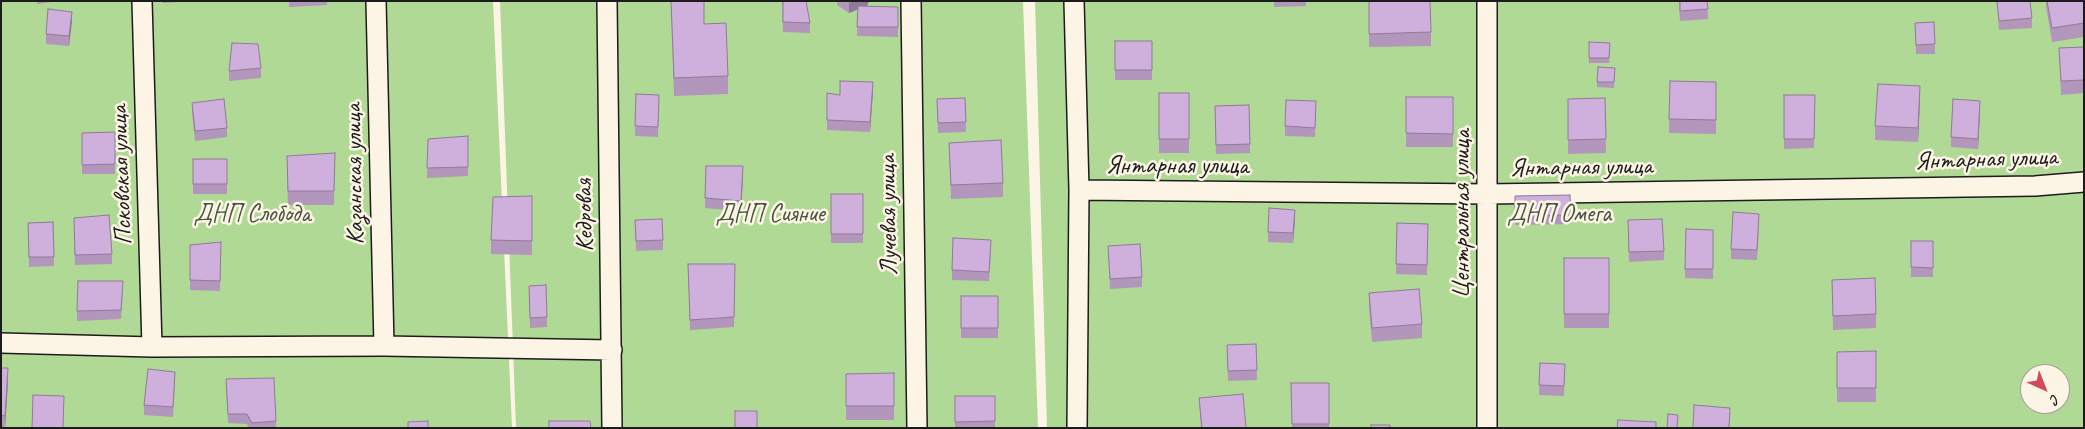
<!DOCTYPE html>
<html>
<head>
<meta charset="utf-8">
<style>
  body { margin:0 }
  #map { position:relative; width:2085px; height:429px; overflow:hidden; background:#fcf5e5; font-family:Caveat,sans-serif }
  canvas { display:block }
  .frame { position:absolute; inset:0; border:2px solid #1c1c1c; pointer-events:none }
  .north { position:absolute; left:2020px; top:364px; width:50px; height:50px; box-sizing:border-box; background:#fcf5e5; border:1px solid #a29e95; border-radius:50%; rotate:136deg; font-size:14px; font-weight:700; line-height:20px; text-align:center; color:#1c1c1c }
  .north::after { content:''; display:block; margin:auto; width:18px; height:22px; background:#d1495b; clip-path:polygon(50% 0,100% 100%,50% 72%,0 100%) }
</style>
</head>
<body>
<div id="map">
<canvas width="2085" height="429"></canvas>
<div class="frame"></div>
<div class="north">С</div>
</div>
<script>
const ctx = document.querySelector('canvas').getContext('2d');
ctx.lineJoin = 'round';
function fill(path, color) {
  ctx.fillStyle = color;
  ctx.fill(path, 'evenodd');
}
function poly(rows) {
  const path = new Path2D();
  for (const r of rows) {
    path.moveTo(r[0], r[1]);
    for (let i = 2; i < r.length; i += 2) path.lineTo(r[i], r[i + 1]);
  }
  return path;
}
function trace(path, color, width, dash) {
  ctx.strokeStyle = color;
  ctx.lineWidth = width;
  ctx.lineCap = dash ? 'butt' : 'round';
  ctx.setLineDash(dash || []);
  ctx.stroke(path);
}
function drawText(font, color, halo, rows, align = 'center') {
  ctx.font = font + ' Caveat,sans-serif';
  ctx.lineWidth = 5;
  ctx.setLineDash([]);
  ctx.textBaseline = 'middle';
  ctx.strokeStyle = halo;
  ctx.fillStyle = color;
  for (const [text, x, y, turn = 0] of rows) {
    ctx.save();
    ctx.translate(x, y);
    ctx.rotate((+turn || 0) * Math.PI / 180);
    ctx.textAlign = isNaN(turn) ? turn : align;
    if (halo) ctx.strokeText(text, 0, 0);
    ctx.fillText(text, 0, 0);
    ctx.restore();
  }
}
fill(poly([
  [1,1,493,1,512,428,1,428],
  [500,1,1023,1,1038,428,516,428],
  [1035,1,2084,1,2084,428,1047,428],
  [2030,374,2060,374,2060,404,2030,404]
]), '#b0d995');
const street = poly([
  [142,1,152,347],
  [376,1,384,346],
  [607,1,612,428],
  [911,1,917,428],
  [1074,1,1079,190,1077,428],
  [1079,190,1487,194,2035,186,2084,182],
  [1,343,152,347,384,346,612,350],
  [1487,428,1487,1]
]);
trace(street, '#1c1c1c', 22);
trace(street, '#fcf5e5', 19);
fill(poly([
  [37,1,59,1,37,4],
  [163,1,195,1,163,3],
  [289,1,327,1,327,5,289,7],
  [671,1,704,1,704,24,728,76,728,94,674,96],
  [782,1,810,23,810,33,783,32],
  [837,1,869,1,867,6,898,7,898,37,857,36,858,9,849,13,837,5],
  [1274,1,1306,1,1306,6,1274,7],
  [1369,1,1431,32,1431,46,1369,47],
  [1679,1,1707,1,1708,19,1680,21],
  [2046,1,2084,1,2084,37,2052,42,2046,6],
  [1997,2,2032,18,2032,28,1999,30],
  [72,21,69,46,46,44,46,34],
  [1934,22,1935,54,1916,54,1915,23],
  [1115,41,1152,41,1152,80,1115,80],
  [1589,42,1610,43,1609,63,1589,63],
  [2084,47,2084,93,2061,95,2059,48],
  [261,68,261,78,229,81,229,71],
  [1615,68,1614,88,1597,87,1597,82],
  [1670,81,1716,82,1716,134,1669,133],
  [873,91,870,132,827,130,827,93,840,95],
  [1159,93,1189,93,1189,153,1159,153],
  [636,94,659,95,658,137,635,136],
  [1784,95,1815,95,1814,148,1784,149],
  [1406,97,1453,97,1453,147,1406,147],
  [965,98,966,132,938,133,937,99],
  [1605,98,1606,153,1568,154,1568,99],
  [1920,100,1918,142,1875,140,1875,126],
  [192,103,227,128,227,137,195,141,192,112],
  [1249,105,1250,153,1216,154,1215,106],
  [1980,110,1978,149,1951,147,1951,137],
  [1316,111,1315,137,1285,136,1285,126],
  [115,132,115,174,82,174,82,133],
  [468,136,468,176,427,178,428,139],
  [949,143,1003,183,1003,197,951,199],
  [335,153,334,205,288,205,287,170],
  [193,159,227,159,227,194,193,194],
  [706,166,743,176,741,211,705,208],
  [831,194,863,194,863,243,831,243],
  [1570,195,1571,224,1515,225,1515,196],
  [532,196,532,255,491,254,491,240],
  [74,218,112,254,112,264,75,265],
  [635,220,663,240,663,250,636,251],
  [1295,220,1293,243,1268,242,1268,232],
  [53,222,54,266,29,267,28,223],
  [1397,223,1428,224,1427,275,1396,274],
  [1759,224,1757,260,1731,259,1731,249],
  [1686,229,1713,230,1713,279,1685,278],
  [1628,230,1664,251,1664,260,1629,262],
  [1911,241,1933,241,1933,277,1911,277],
  [221,242,220,291,190,290,190,245],
  [1108,246,1142,277,1142,287,1110,289],
  [991,250,989,281,952,280,952,270],
  [1564,258,1609,258,1609,328,1564,328],
  [688,264,735,264,734,327,690,330],
  [1832,280,1876,314,1876,328,1833,330],
  [546,285,547,327,530,328,529,286],
  [123,291,121,319,77,321,77,311],
  [1369,293,1422,324,1422,338,1372,342,1369,307],
  [961,296,998,296,998,338,961,338],
  [1256,344,1257,380,1228,381,1227,345],
  [1876,351,1876,402,1837,402,1837,352],
  [1540,363,1565,364,1564,396,1539,395],
  [1,368,8,382,5,428,1,428],
  [894,373,894,420,846,420,846,374],
  [226,379,276,421,276,428,249,428,247,424,228,423],
  [175,382,173,417,144,415,144,405],
  [1291,383,1329,383,1329,428,1292,428],
  [955,396,995,396,995,428,955,428],
  [1199,398,1246,428,1201,428]
]), '#b296bc');
fill(poly([
  [853,1,869,1,867,6,849,13,849,3],
  [72,12,72,21,69,46,69,36],
  [873,82,873,91,870,132,870,122],
  [1920,86,1920,100,1918,142,1918,128],
  [1980,101,1980,110,1978,149,1978,139],
  [743,166,743,176,741,211,741,201],
  [1295,210,1295,220,1293,243,1293,233],
  [8,368,8,382,5,428,5,416]
]), '#917a99');
const building = poly([
  [671,1,704,1,704,24,726,23,728,76,674,78,671,1],
  [783,1,806,1,810,23,783,22,783,1],
  [1369,1,1430,1,1431,32,1369,34,1369,1],
  [1680,1,1707,1,1708,9,1680,11,1680,1],
  [2002,1,2030,1,2032,18,1999,21,1997,2,2002,1],
  [2047,1,2084,1,2084,23,2052,28,2047,1],
  [858,6,898,7,898,27,857,27,858,6],
  [48,9,72,12,69,36,46,34,48,9],
  [1934,22,1935,44,1916,45,1915,23,1934,22],
  [1115,41,1152,41,1152,70,1115,70,1115,41],
  [1589,42,1610,43,1609,58,1589,58,1589,42],
  [232,43,258,44,261,68,229,71,232,43],
  [2084,47,2084,80,2061,81,2059,48,2084,47],
  [1598,67,1615,68,1614,82,1597,82,1598,67],
  [840,81,873,82,870,122,827,120,827,93,840,95,840,81],
  [1670,81,1716,82,1716,120,1669,119,1670,81],
  [1878,84,1920,86,1918,128,1875,126,1878,84],
  [1159,93,1189,93,1189,139,1159,139,1159,93],
  [636,94,659,95,658,127,635,126,636,94],
  [1784,95,1815,95,1814,139,1784,139,1784,95],
  [1406,97,1453,97,1453,134,1406,133,1406,97],
  [965,98,966,122,938,123,937,99,965,98],
  [1605,98,1606,139,1568,140,1568,99,1605,98],
  [224,99,227,128,195,131,192,103,224,99],
  [1953,99,1980,101,1978,139,1951,137,1953,99],
  [1286,100,1316,101,1315,128,1285,126,1286,100],
  [1249,105,1250,144,1216,145,1215,106,1249,105],
  [115,132,115,164,82,165,82,133,115,132],
  [468,136,468,167,427,168,428,139,468,136],
  [1001,140,1003,183,951,185,949,143,1001,140],
  [335,153,334,191,288,191,287,156,335,153],
  [193,159,227,159,227,184,193,184,193,159],
  [706,166,743,166,741,201,705,198,706,166],
  [831,194,863,194,863,234,831,234,831,194],
  [1570,195,1571,215,1515,216,1515,196,1570,195],
  [532,196,532,241,491,240,493,197,532,196],
  [1269,208,1295,210,1293,233,1268,232,1269,208],
  [1733,212,1759,214,1757,250,1731,249,1733,212],
  [109,215,112,254,75,255,74,218,109,215],
  [662,219,663,240,636,241,635,220,662,219],
  [1662,219,1664,251,1629,252,1628,220,1662,219],
  [53,222,54,257,29,257,28,223,53,222],
  [1397,223,1428,224,1427,265,1396,264,1397,223],
  [1686,229,1713,230,1713,269,1685,269,1686,229],
  [953,238,991,240,989,272,952,270,953,238],
  [1911,241,1933,241,1933,268,1911,267,1911,241],
  [221,242,220,281,190,280,190,245,221,242],
  [1140,244,1142,277,1110,279,1108,246,1140,244],
  [1564,258,1609,258,1609,314,1564,314,1564,258],
  [688,264,735,264,734,317,690,320,688,264],
  [1875,278,1876,314,1833,316,1832,280,1875,278],
  [78,281,123,281,121,310,77,311,78,281],
  [546,285,547,317,530,318,529,286,546,285],
  [1419,289,1422,324,1372,328,1369,293,1419,289],
  [961,296,998,296,998,328,961,328,961,296],
  [1256,344,1257,370,1228,371,1227,345,1256,344],
  [1876,351,1876,388,1837,388,1837,352,1876,351],
  [1540,363,1565,364,1564,386,1539,385,1540,363],
  [1,368,8,368,5,416,1,415,1,368],
  [148,369,175,372,173,407,144,405,148,369],
  [894,373,894,406,846,406,846,374,894,373],
  [274,378,276,421,252,423,247,414,228,414,226,379,274,378],
  [1291,383,1329,383,1329,424,1292,424,1291,383],
  [1243,394,1246,428,1202,428,1199,398,1243,394],
  [33,395,64,396,63,428,32,428,33,395],
  [955,396,995,396,995,421,955,422,955,396],
  [1694,405,1730,408,1729,428,1693,428,1694,405],
  [735,411,757,411,757,428,735,428,735,411],
  [1668,414,1678,415,1677,428,1667,428,1668,414],
  [1618,420,1656,422,1656,428,1617,428,1618,420],
  [428,421,428,428,408,428,408,422,428,421],
  [549,421,590,421,591,428,549,428,549,421],
  [1371,425,1390,425,1390,428,1371,428,1371,425]
]);
fill(building, '#cfafdb');
trace(building, '#917a99', 1);
drawText('25px', '#1c1c1c', '#fcf5e5', [
  ["Янтарная улица",1986,160,-2],
  ["Янтарная улица",1177,166],
  ["Янтарная улица",1581,168,-1],
  ["Казанская улица",355,174,-91],
  ["Псковская улица",122,175,-92],
  ["Центральная улица",1462,214,-90],
  ["Кедровая",585,215,-91],
  ["Лучевая улица",889,215,-91]
]);
drawText('25px', '#485540', '#fcf5e5', [
  ["ДНП Слобода",252,214],
  ["ДНП Сияние",770,214],
  ["ДНП Омега",1559,214]
]);
</script>
</body>
</html>
